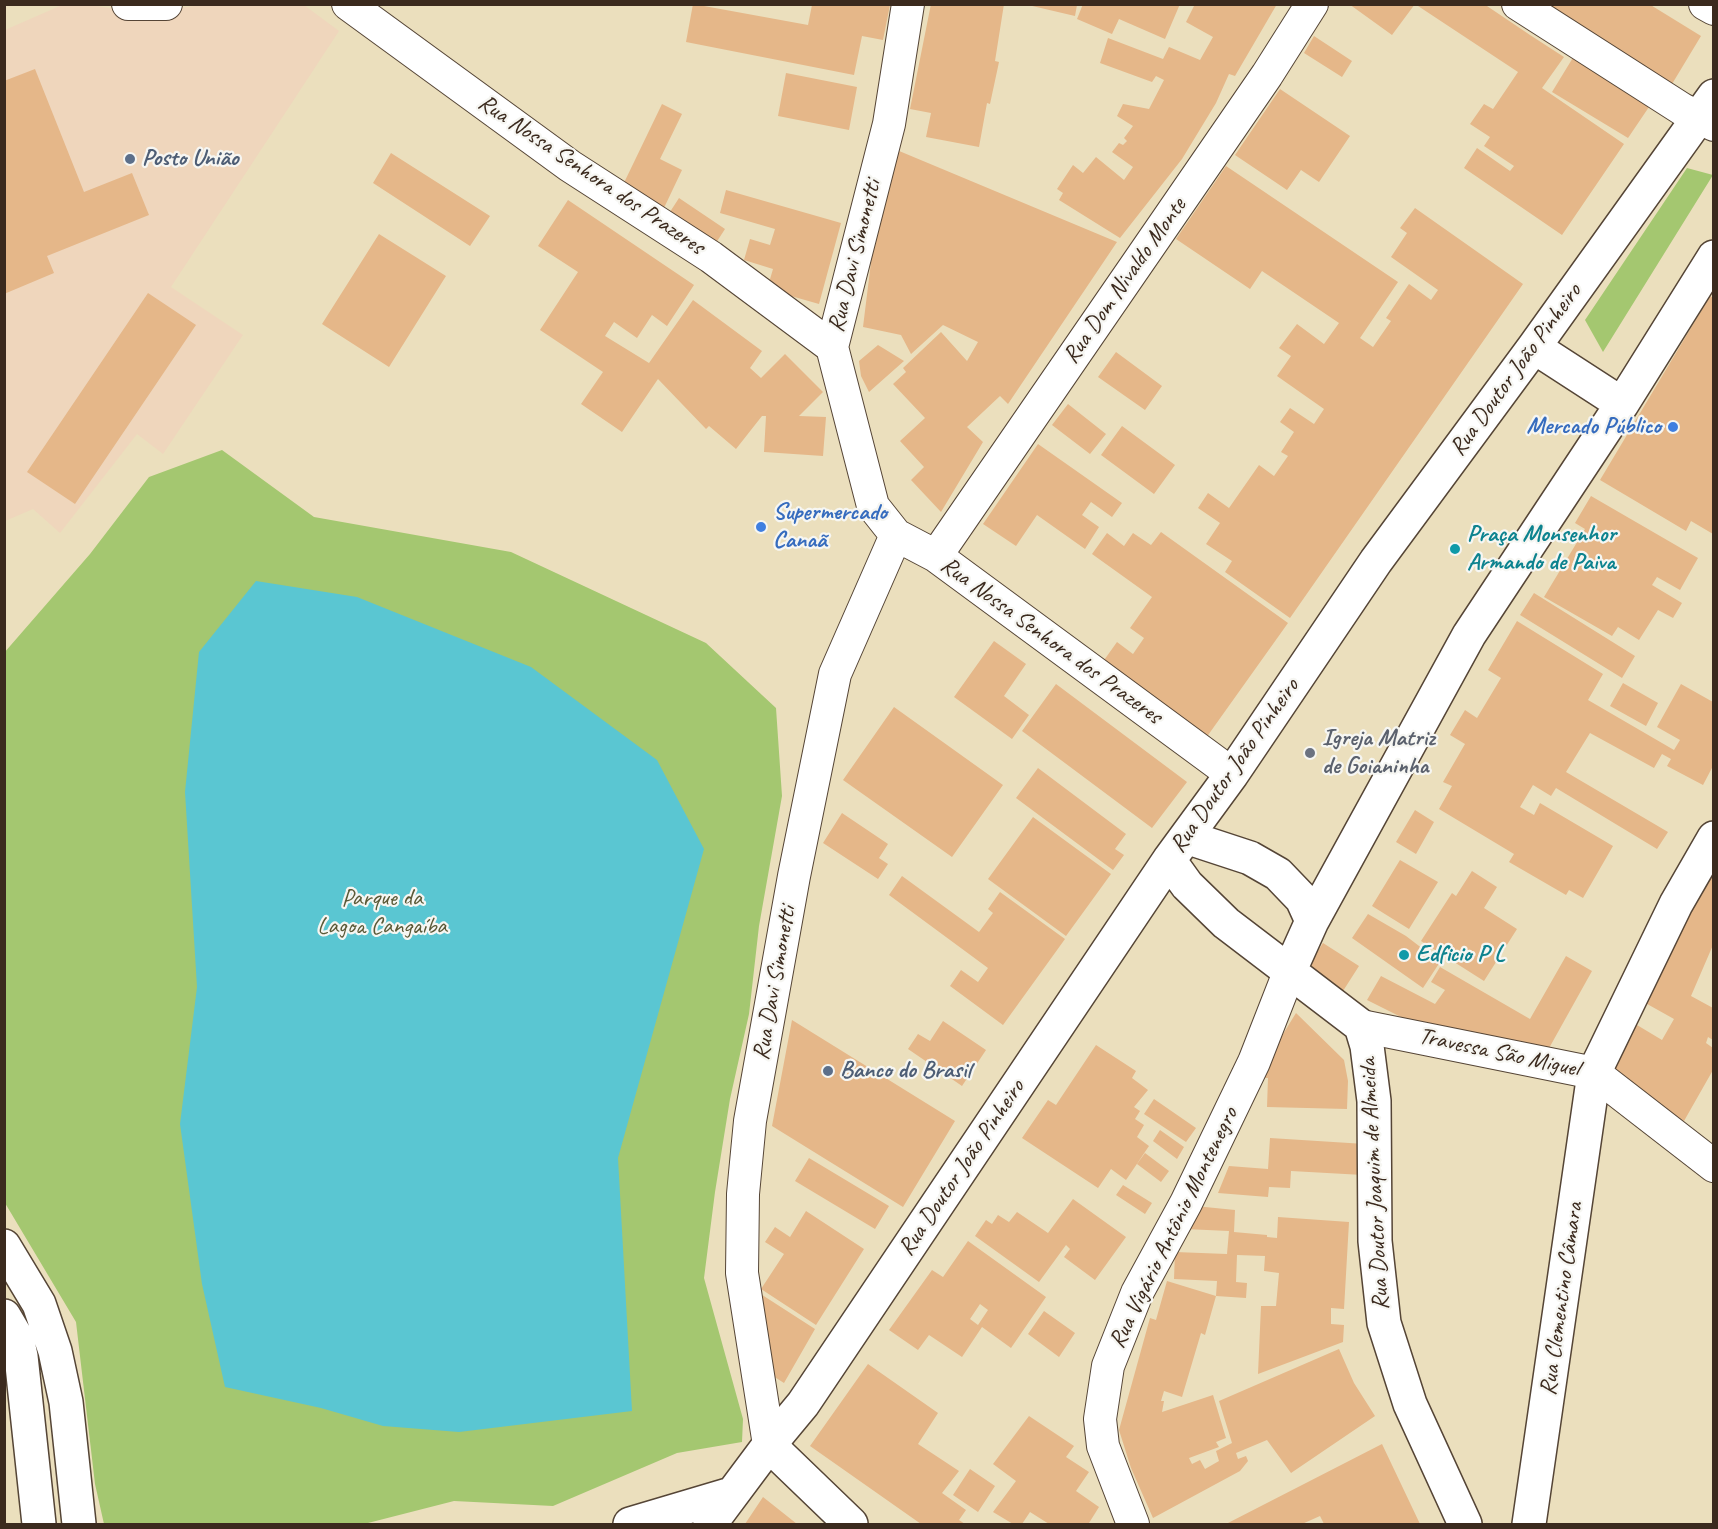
<!DOCTYPE html>
<html>
<head>
<meta charset="utf-8">
<style>
  body { margin:0 }
  #map { position:relative; width:1718px; height:1529px; overflow:hidden; background:#ebdfbd; font-family:Caveat,sans-serif }
  canvas { display:block }
  .frame { position:absolute; inset:0; border:6px solid #3b2a1e; pointer-events:none }
</style>
</head>
<body>
<div id="map">
<canvas width="1718" height="1529"></canvas>
<div class="frame"></div>
</div>
<script>
const ctx = document.querySelector('canvas').getContext('2d');
ctx.lineJoin = 'round';
function fill(path, color) {
  ctx.fillStyle = color;
  ctx.fill(path, 'evenodd');
}
function poly(rows) {
  const path = new Path2D();
  for (const r of rows) {
    path.moveTo(r[0], r[1]);
    for (let i = 2; i < r.length; i += 2) path.lineTo(r[i], r[i + 1]);
  }
  return path;
}
function trace(path, color, width, dash) {
  ctx.strokeStyle = color;
  ctx.lineWidth = width;
  ctx.lineCap = dash ? 'butt' : 'round';
  ctx.setLineDash(dash || []);
  ctx.stroke(path);
}
function drawText(font, color, halo, rows, align = 'center') {
  ctx.font = font + ' Caveat,sans-serif';
  ctx.lineWidth = 4.5;
  ctx.setLineDash([]);
  ctx.textBaseline = 'middle';
  ctx.strokeStyle = halo;
  ctx.fillStyle = color;
  for (const [text, x, y, turn = 0] of rows) {
    ctx.save();
    ctx.translate(x, y);
    ctx.rotate((+turn || 0) * Math.PI / 180);
    ctx.textAlign = isNaN(turn) ? turn : align;
    if (halo) ctx.strokeText(text, 0, 0);
    ctx.fillText(text, 0, 0);
    ctx.restore();
  }
}
fill(poly([
  [62,5,91,5,139,13,203,5,304,5,339,31,171,287,243,335,163,454,137,434,60,533,33,509,5,521,5,30]
]), '#efd6bc');
fill(poly([
  [1687,168,1713,175,1603,352,1585,320],
  [222,450,314,517,511,552,706,643,776,708,782,796,759,926,749,1014,730,1099,715,1192,704,1278,743,1419,742,1442,677,1453,553,1506,454,1501,364,1524,104,1524,95,1484,76,1322,5,1203,4,653,90,554,149,477]
]), '#a4c770');
fill(poly([
  [256,581,357,597,531,667,657,760,704,849,618,1158,632,1411,459,1432,383,1426,321,1408,225,1387,202,1284,180,1124,197,987,185,792,199,652]
]), '#5ac6d2');
fill(poly([
  [693,4,808,25,812,5,890,5,883,40,862,36,854,75,686,42],
  [931,4,1004,4,995,61,999,62,990,104,987,103,979,147,926,137,931,113,910,109],
  [1083,4,1180,4,1165,39,1119,19,1112,34,1077,19],
  [1195,4,1277,4,1235,76,1229,74,1216,103,1182,159,1120,238,1059,200,1063,193,1057,189,1073,165,1083,173,1096,157,1124,180,1133,167,1112,152,1119,143,1123,145,1127,141,1124,138,1133,126,1117,116,1123,104,1149,109,1164,80,1156,76,1152,82,1100,63,1108,38,1163,59,1169,47,1200,60,1213,37,1186,22],
  [1349,4,1415,4,1392,35],
  [1415,4,1484,4,1530,35,1564,57,1542,88,1624,144,1562,235,1464,168,1477,148,1510,171,1514,166,1484,146,1490,137,1470,124,1484,104,1493,109,1518,72],
  [1530,4,1649,4,1701,36,1669,89],
  [1028,5,1077,5,1075,16],
  [1314,36,1352,61,1342,77,1304,53],
  [1574,56,1651,104,1628,138,1552,92],
  [35,69,84,192,132,173,149,215,47,256,54,273,4,294,4,81],
  [786,73,857,87,849,130,778,116],
  [1280,89,1350,136,1319,182,1301,170,1287,190,1235,155],
  [662,104,682,114,660,159,682,170,663,210,621,189],
  [892,148,1117,242,1008,404,1000,396,967,427,983,442,941,512,911,480,924,467,900,441,925,418,893,384,906,372,903,368,941,332,967,361,978,342,943,325,911,354,901,335,863,327,874,238],
  [391,153,490,216,470,246,373,183],
  [1226,166,1398,282,1360,338,1373,347,1391,321,1386,318,1409,284,1431,300,1438,290,1391,257,1407,233,1400,228,1415,208,1523,284,1290,618,1225,572,1232,561,1206,544,1220,523,1198,508,1208,493,1229,508,1259,465,1274,476,1288,456,1281,452,1294,432,1280,422,1290,408,1314,424,1324,409,1277,376,1291,356,1279,348,1297,324,1324,344,1339,323,1262,271,1250,289,1176,239],
  [726,190,841,223,819,304,777,292,768,286,773,269,744,260,750,239,770,245,775,229,720,213],
  [679,198,725,229,714,246,668,215],
  [568,200,694,285,667,326,652,315,637,338,614,322,605,336,649,363,693,300,762,351,750,368,761,378,785,354,823,392,799,416,826,417,823,456,764,452,766,416,762,416,736,449,709,426,706,429,658,379,622,432,581,404,603,372,540,330,578,272,538,246],
  [379,234,446,276,389,367,322,324],
  [148,293,196,325,75,504,27,472],
  [1710,296,1713,298,1713,534,1691,521,1686,531,1600,480],
  [878,345,904,361,869,392,861,376,859,361],
  [1116,352,1162,386,1145,410,1098,377],
  [1068,404,1106,434,1090,454,1052,425],
  [1122,426,1175,465,1154,494,1101,455],
  [1038,444,1122,503,1112,517,1091,502,1082,515,1099,527,1085,549,1037,515,1016,546,983,524],
  [1591,496,1698,558,1680,590,1657,577,1652,585,1682,603,1673,618,1658,610,1639,640,1618,627,1612,636,1544,597,1585,529,1575,523],
  [1161,532,1288,623,1206,738,1102,663,1117,642,1133,654,1144,638,1130,628,1152,597,1092,554,1107,533,1124,546,1133,533,1151,545],
  [1534,593,1635,656,1622,678,1520,615],
  [1517,621,1603,674,1588,700,1674,750,1680,740,1657,727,1681,684,1713,702,1713,766,1703,785,1667,766,1671,759,1662,754,1654,768,1590,733,1566,772,1668,832,1657,849,1556,788,1551,796,1533,785,1520,807,1534,815,1540,803,1613,846,1583,898,1569,890,1566,895,1509,862,1514,854,1439,809,1452,786,1443,782,1465,744,1450,735,1465,710,1477,718,1501,678,1488,670],
  [994,641,1026,664,1004,696,1029,715,1012,739,954,697],
  [1623,683,1658,703,1646,726,1610,706],
  [1056,684,1187,782,1152,828,1022,731],
  [894,707,1003,785,952,857,843,780],
  [1038,768,1126,834,1115,849,1124,855,1113,870,1016,798],
  [1415,810,1434,822,1416,854,1396,842],
  [842,813,888,844,879,858,888,864,878,879,823,843],
  [1033,817,1111,874,1066,936,988,879],
  [1400,860,1438,882,1409,929,1372,906],
  [1713,862,1713,945,1691,996,1713,1008,1713,1040,1708,1037,1706,1043,1713,1048,1713,1070,1684,1121,1605,1073,1632,1022,1662,1040,1674,1019,1640,1000],
  [1472,871,1497,887,1484,908,1517,929,1484,981,1421,941,1452,893,1456,896],
  [902,876,979,932,993,913,988,909,1000,892,1065,939,1003,1025,950,986,961,970,978,982,988,968,889,895],
  [1368,914,1406,936,1440,962,1423,988,1352,938],
  [1323,943,1359,966,1343,991,1307,968],
  [1566,956,1592,971,1548,1050,1405,1019,1367,1000,1381,976,1435,1004,1445,990,1431,982,1440,967,1530,1019],
  [1296,1013,1344,1060,1348,1081,1347,1109,1267,1107,1268,1078,1256,1078],
  [792,1020,955,1121,903,1207,772,1126],
  [943,1021,986,1050,962,1086,908,1049,918,1034,930,1041],
  [1096,1045,1136,1071,1132,1078,1148,1090,1134,1107,1140,1111,1135,1119,1144,1125,1137,1137,1149,1146,1126,1180,1111,1169,1098,1188,1022,1138,1048,1100,1056,1105],
  [1154,1099,1196,1128,1186,1142,1144,1114],
  [1160,1130,1184,1147,1177,1159,1153,1141],
  [1270,1138,1365,1144,1363,1175,1291,1171,1290,1188,1269,1187,1268,1197,1218,1193,1229,1166,1268,1169],
  [1145,1153,1169,1171,1161,1182,1137,1164],
  [809,1158,889,1206,875,1229,795,1181],
  [1123,1185,1152,1203,1145,1214,1116,1195],
  [1073,1199,1126,1237,1095,1280,1064,1257,1070,1249,1066,1245,1039,1282,975,1236,986,1220,992,1224,998,1215,1009,1222,1017,1212,1048,1233],
  [1195,1206,1235,1210,1234,1232,1267,1235,1267,1237,1277,1238,1278,1217,1349,1222,1344,1309,1331,1308,1331,1324,1344,1325,1343,1342,1258,1374,1261,1306,1276,1306,1279,1273,1264,1271,1265,1256,1237,1255,1236,1282,1247,1283,1246,1298,1216,1296,1217,1281,1174,1279,1175,1252,1227,1254,1229,1231,1185,1229],
  [806,1211,864,1249,816,1325,761,1289,784,1254,765,1242,775,1227,790,1237],
  [968,1241,1046,1297,1011,1348,982,1327,962,1357,929,1335,918,1350,889,1330,932,1270,943,1277],
  [980,1304,988,1310,978,1325,970,1319],
  [1167,1281,1216,1296,1205,1335,1201,1333,1182,1397,1164,1391,1161,1401,1164,1401,1162,1412,1213,1395,1226,1438,1216,1442,1219,1447,1189,1458,1192,1464,1200,1460,1205,1469,1219,1461,1216,1451,1232,1443,1219,1401,1339,1349,1354,1383,1375,1416,1291,1473,1267,1440,1236,1453,1238,1459,1246,1456,1248,1461,1240,1471,1153,1518,1131,1468,1119,1430,1150,1318,1156,1320],
  [756,1291,815,1329,784,1383,773,1376],
  [1044,1311,1075,1333,1059,1357,1028,1334],
  [868,1364,938,1413,918,1444,959,1471,942,1493,966,1510,959,1520,965,1524,921,1524,810,1446],
  [1029,1416,1074,1446,1066,1457,1089,1472,1076,1491,1099,1507,1089,1523,1091,1524,1049,1524,1030,1512,1022,1524,1013,1524,993,1512,1016,1481,993,1464],
  [1382,1444,1420,1524,1324,1524,1320,1516,1302,1524,1226,1524],
  [970,1469,995,1486,978,1512,953,1495],
  [763,1497,797,1524,745,1524]
]), '#e5b789');
const minor = poly([
  [128,4,166,4],
  [348,4,570,166,711,257,832,347],
  [908,4,889,124,832,347,873,506,896,535,936,556,1232,774],
  [1518,4,1682,109,1714,125],
  [1705,4,1714,9],
  [936,556,1267,75,1312,4],
  [1361,1026,1594,1073,1714,1166],
  [769,1445,742,1273,743,1194,750,1121,794,876,835,674,896,535],
  [1133,1524,1103,1446,1100,1419,1108,1366,1137,1293,1186,1203,1254,1062,1290,970]
]);
const tertiary = poly([
  [1534,347,1622,404],
  [1186,837,1250,858,1278,874,1302,899,1312,921],
  [1169,860,1187,885,1226,923,1361,1026,1367,1046,1374,1101,1375,1241,1384,1323,1410,1404,1465,1524],
  [1290,970,1312,921,1469,635,1622,404,1714,257],
  [769,1445,803,1404,1169,860,1232,774,1376,561,1534,347,1714,96]
]);
const secondary = poly([
  [4,1246,39,1304,55,1351,66,1402,79,1524],
  [4,1316,17,1338,21,1356,39,1524],
  [630,1524,731,1494],
  [710,1524,769,1445,851,1524],
  [1529,1524,1594,1073,1676,904,1714,838]
]);
trace(minor, '#554536', 34);
trace(tertiary, '#554536', 36);
trace(secondary, '#554536', 36);
trace(minor, '#fff', 32);
trace(tertiary, '#fff', 33);
trace(secondary, '#fff', 33);
for (const [x, y, r, color] of [
  [130,159,6,"#5c6f8a"],
  [1673,427,6,"#3f7fe0"],
  [761,527,6,"#3f7fe0"],
  [1455,549,6,"#0f9aa8"],
  [1310,753,6,"#6b7280"],
  [1404,955,6,"#0f9aa8"],
  [828,1071,6,"#5c6f8a"]
]) {
  const dot = new Path2D();
  dot.arc(x, y, r, 0, 2 * Math.PI);
  ctx.fillStyle = color;
  ctx.fill(dot);
  trace(dot, '#f6f6f2', 2);
}
drawText('bold 24px', '#4e5e75', '#f6f6f2', [
  ["Posto União",142,159],
  ["Banco do Brasil",840,1071]
], 'left');
drawText('24px', '#3b2a1e', '#f6f6f2', [
  ["Rua Nossa Senhora dos Prazeres",591,175,34],
  ["Rua Davi Simonetti",855,256,-76],
  ["Rua Dom Nivaldo Monte",1125,281,-55],
  ["Rua Doutor João Pinheiro",1516,370,-54],
  ["Rua Nossa Senhora dos Prazeres",1051,641,36],
  ["Rua Doutor João Pinheiro",1235,766,-55],
  ["Rua Davi Simonetti",775,983,-80],
  ["Travessa São Miguel",1499,1053,12],
  ["Rua Doutor João Pinheiro",962,1168,-56],
  ["Rua Doutor Joaquim de Almeida",1375,1184,-93],
  ["Rua Vigário Antônio Montenegro",1174,1228,-64],
  ["Rua Clementino Câmara",1562,1299,-82]
]);
drawText('bold 24px', '#366cbe', '#f6f6f2', [
  ["Mercado Público",1661,427],
  ["Supermercado",773,513,"left"],
  ["Canaã",773,541,"left"]
], 'right');
drawText('bold 24px', '#0d838f', '#f6f6f2', [
  ["Praça Monsenhor",1467,535],
  ["Armando de Paiva",1467,563],
  ["Edficio P L",1416,955]
], 'left');
drawText('bold 24px', '#5b616d', '#f6f6f2', [
  ["Igreja Matriz",1322,739],
  ["de Goianinha",1322,767]
], 'left');
drawText('24px', '#5a5937', '#f6f6f2', [
  ["Parque da",382,899],
  ["Lagoa Cangaíba",382,927]
]);
</script>
</body>
</html>
